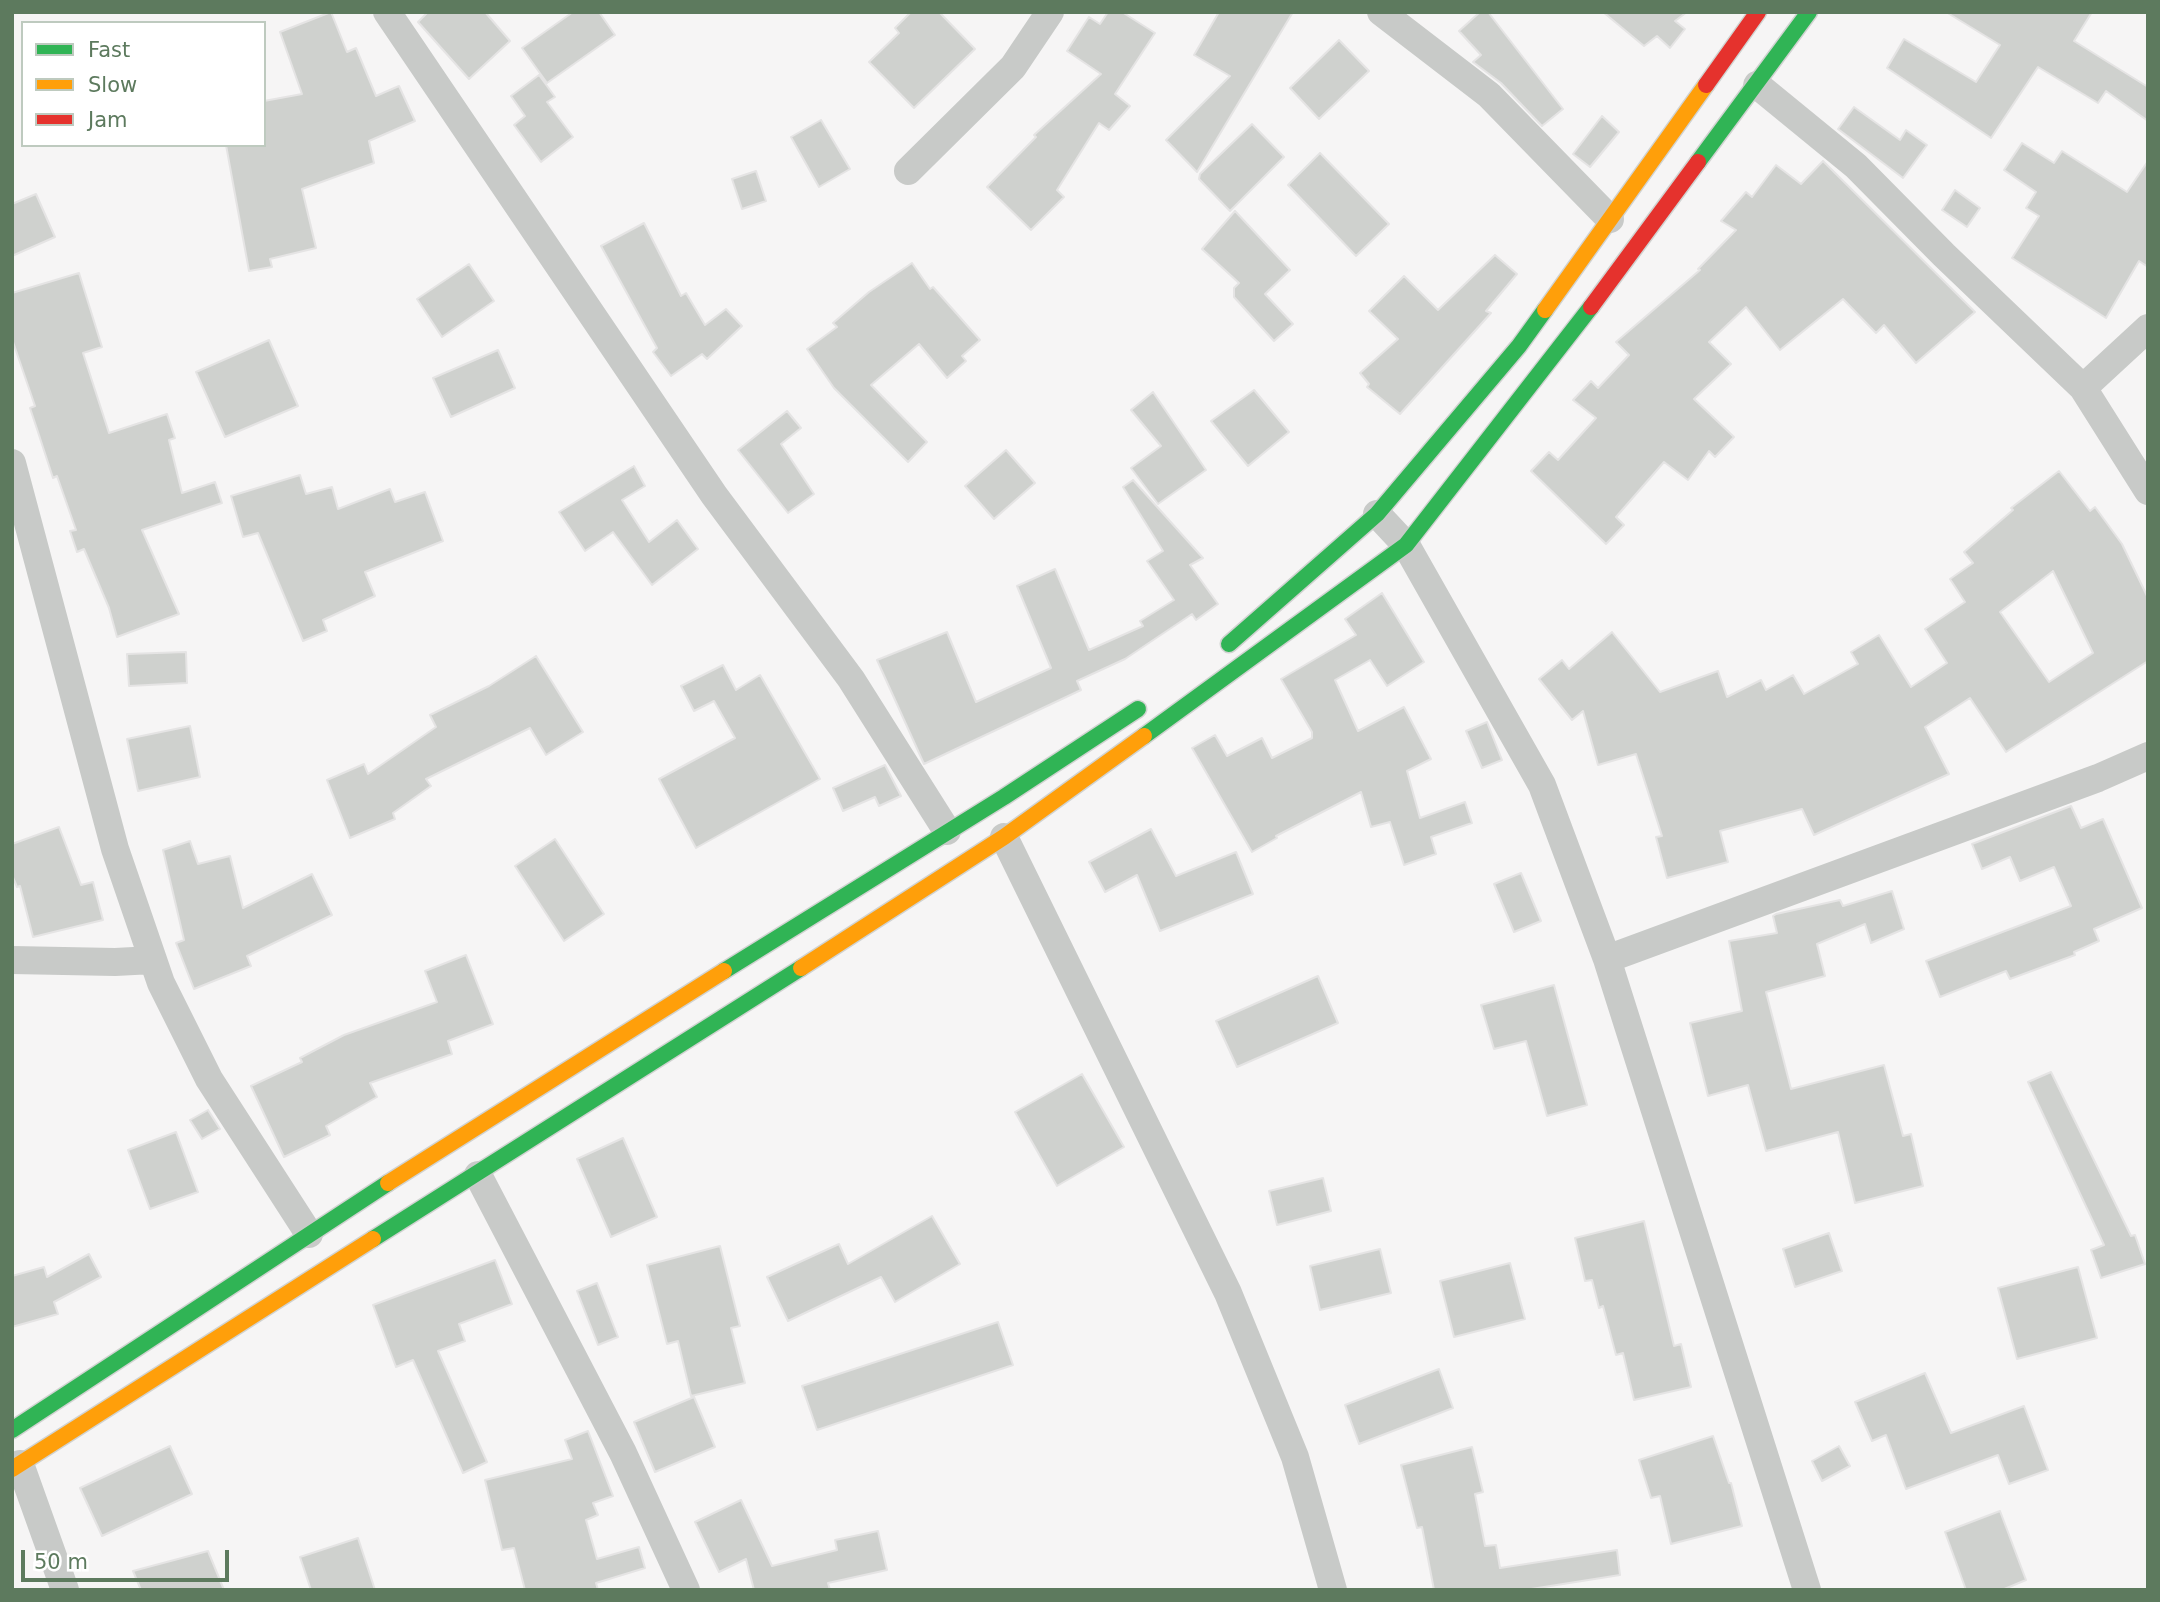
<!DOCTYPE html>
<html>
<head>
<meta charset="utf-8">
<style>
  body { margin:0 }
  #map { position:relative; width:2160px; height:1602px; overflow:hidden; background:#f6f5f5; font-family:"DejaVu Sans",sans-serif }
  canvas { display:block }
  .frame { position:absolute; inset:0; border:14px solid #5d7a5e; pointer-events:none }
  .legend { position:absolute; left:21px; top:21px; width:245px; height:126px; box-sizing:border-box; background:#fff; border:2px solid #becabf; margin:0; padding:9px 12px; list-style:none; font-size:21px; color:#5d7a5e }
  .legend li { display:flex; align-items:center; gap:14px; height:35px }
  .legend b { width:35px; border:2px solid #becabf }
  .scale { position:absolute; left:21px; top:1550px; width:208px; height:32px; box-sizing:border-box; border:4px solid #5d7a5e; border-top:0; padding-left:9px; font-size:21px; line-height:24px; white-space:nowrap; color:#5d7a5e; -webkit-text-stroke:5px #fff; paint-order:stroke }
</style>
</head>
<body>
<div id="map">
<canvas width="2160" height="1602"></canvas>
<div class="frame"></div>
<ul class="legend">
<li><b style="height:9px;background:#30b455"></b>Fast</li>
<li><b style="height:9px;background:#ff9f0a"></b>Slow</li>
<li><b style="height:9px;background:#e5322d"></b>Jam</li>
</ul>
<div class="scale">50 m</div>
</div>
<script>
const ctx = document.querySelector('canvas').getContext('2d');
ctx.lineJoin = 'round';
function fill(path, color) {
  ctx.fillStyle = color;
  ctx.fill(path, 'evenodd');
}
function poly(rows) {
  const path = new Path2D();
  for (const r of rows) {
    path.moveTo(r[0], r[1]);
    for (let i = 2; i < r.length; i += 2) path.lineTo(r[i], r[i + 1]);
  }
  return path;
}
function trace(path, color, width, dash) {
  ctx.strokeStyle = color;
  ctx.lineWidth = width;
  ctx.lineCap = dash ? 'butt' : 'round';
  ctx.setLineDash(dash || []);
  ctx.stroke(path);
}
const building = poly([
  [331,12,347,52,356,48,376,96,399,86,415,121,369,141,374,163,302,189,316,248,270,259,272,267,249,271,226,145,264,145,264,101,302,94,280,32,331,12],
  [428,12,485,12,510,41,469,79,418,22,428,12],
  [573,12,599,12,615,35,547,83,522,48,573,12],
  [911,12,939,12,975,49,914,108,869,62,899,33,895,28,911,12],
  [1108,12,1122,12,1155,33,1115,94,1130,106,1109,130,1099,123,1057,190,1064,197,1031,230,987,187,1036,137,1034,135,1101,74,1067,51,1089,17,1100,24,1108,12],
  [1219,12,1293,12,1197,172,1166,140,1230,76,1194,55,1219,12],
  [1480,12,1488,12,1563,109,1542,126,1501,83,1473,62,1481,55,1459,31,1480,12],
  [1603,12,1687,12,1675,21,1685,29,1670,48,1657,36,1644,46,1603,12],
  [1946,12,2092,12,2074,41,2148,87,2148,121,2106,91,2098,103,2038,67,1991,138,1887,68,1904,39,1976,82,2000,45,1946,12],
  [1339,40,1369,71,1319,119,1290,88,1339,40],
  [539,75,555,97,547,102,573,137,541,162,514,125,525,116,511,96,539,75],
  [1854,107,1900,140,1906,130,1927,145,1903,178,1838,129,1854,107],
  [1602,116,1619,132,1590,167,1573,154,1602,116],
  [821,120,850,169,819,187,791,137,821,120],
  [1252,124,1284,157,1230,211,1199,179,1200,174,1252,124],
  [2022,143,2054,163,2062,151,2127,192,2148,161,2148,267,2139,261,2106,318,2012,258,2039,216,2026,208,2036,192,2004,170,2022,143],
  [1320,153,1389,224,1356,256,1288,185,1320,153],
  [1823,161,1975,312,1916,363,1884,325,1876,333,1843,299,1780,350,1746,307,1709,342,1731,364,1694,399,1734,437,1715,457,1709,451,1688,480,1664,462,1616,517,1624,525,1606,544,1531,471,1549,452,1558,460,1596,418,1573,400,1591,381,1598,388,1629,355,1616,342,1700,270,1698,269,1736,230,1721,221,1746,192,1752,197,1776,165,1801,184,1823,161],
  [756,171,766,201,742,209,732,179,756,171],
  [1955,190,1980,208,1967,227,1942,210,1955,190],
  [36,194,55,237,12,256,12,204,36,194],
  [1235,211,1290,270,1265,294,1293,324,1274,341,1234,297,1234,288,1239,283,1202,249,1235,211],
  [644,223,681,296,686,293,705,325,726,309,742,326,707,359,702,354,671,376,653,352,657,348,601,246,644,223],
  [1495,255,1517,274,1486,311,1491,313,1400,414,1367,387,1369,384,1360,373,1398,339,1369,311,1404,276,1438,310,1495,255],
  [912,263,930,289,933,287,980,340,962,356,966,361,947,378,919,344,871,385,927,442,908,462,834,388,807,349,837,327,833,323,869,292,912,263],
  [469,264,494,301,442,337,417,299,469,264],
  [79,273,102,347,83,353,109,433,167,414,175,438,169,440,182,493,215,482,222,503,142,530,179,614,117,637,109,608,84,549,77,552,70,531,76,530,57,476,53,478,38,432,30,408,35,406,12,339,12,293,79,273],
  [269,340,298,406,225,437,196,372,269,340],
  [498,350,515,388,451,417,433,378,498,350],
  [1254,390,1289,432,1248,466,1211,421,1254,390],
  [1153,392,1206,470,1158,504,1131,468,1161,446,1131,410,1153,392],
  [787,411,801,428,781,444,814,494,788,513,738,450,787,411],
  [1006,450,1035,483,994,519,965,486,1006,450],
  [634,466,645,486,622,500,649,542,677,520,698,549,652,585,613,532,585,551,559,512,634,466],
  [2059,471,2090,511,2095,507,2122,544,2148,598,2148,661,2006,752,1970,698,1925,727,1949,774,1814,835,1802,809,1720,831,1728,862,1667,878,1656,837,1662,836,1636,754,1598,765,1583,711,1572,720,1539,679,1562,660,1569,669,1612,632,1660,692,1718,671,1727,697,1761,680,1766,690,1793,675,1804,694,1858,664,1851,652,1879,635,1911,687,1947,663,1925,629,1965,602,1950,579,1973,563,1964,552,2013,510,2011,508,2059,471],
  [2053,571,2093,653,2049,682,2000,612,2053,571],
  [300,475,306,494,332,487,338,509,390,489,395,502,425,492,443,541,365,572,375,596,323,620,327,631,303,641,258,533,243,537,231,496,300,475],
  [1133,480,1203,558,1190,565,1218,604,1196,620,1192,614,1125,659,1077,681,1081,690,924,764,877,660,947,632,976,702,1051,668,1017,586,1055,569,1089,650,1143,626,1140,621,1174,600,1147,561,1163,551,1123,487,1133,480],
  [1382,593,1424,662,1387,686,1370,660,1335,680,1358,731,1404,707,1431,759,1407,771,1420,818,1465,802,1472,823,1431,837,1436,854,1404,865,1390,822,1371,827,1361,792,1276,836,1277,838,1252,852,1192,748,1215,735,1227,756,1262,738,1272,758,1312,738,1312,732,1281,679,1356,635,1345,619,1382,593],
  [186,652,187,683,129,686,127,654,186,652],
  [536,656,583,732,546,755,530,728,426,779,431,786,393,813,395,819,350,838,327,780,364,764,368,774,436,727,430,715,489,686,536,656],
  [723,665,736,690,760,675,820,779,696,848,659,779,735,738,714,701,694,711,681,686,723,665],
  [1487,722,1502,760,1482,768,1466,731,1487,722],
  [190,726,200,777,138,791,127,739,190,726],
  [885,765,901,796,879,806,875,797,843,811,833,788,885,765],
  [2071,806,2081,828,2103,819,2142,908,2094,929,2099,941,2074,952,2075,955,2010,979,2006,971,1940,997,1926,961,2071,906,2054,867,2020,881,2010,857,1982,869,1972,844,2071,806],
  [59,827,81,885,93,882,103,920,33,937,20,886,17,887,12,875,12,844,59,827],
  [1151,829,1176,876,1236,852,1253,894,1160,931,1137,875,1105,892,1089,862,1151,829],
  [555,839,604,914,564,941,515,866,555,839],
  [190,841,198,864,230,856,243,908,312,874,332,915,247,956,251,966,194,989,176,943,184,940,163,850,190,841],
  [1521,873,1541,921,1514,932,1494,884,1521,873],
  [1892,891,1904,929,1871,943,1865,924,1817,944,1825,976,1766,992,1791,1089,1884,1065,1903,1136,1911,1134,1923,1186,1855,1203,1838,1132,1766,1151,1748,1085,1708,1096,1690,1023,1742,1011,1729,941,1777,933,1773,916,1776,914,1840,900,1843,906,1892,891],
  [466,955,493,1024,448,1041,452,1054,370,1083,377,1097,326,1126,330,1135,284,1157,251,1086,302,1062,300,1058,344,1035,437,1002,425,971,466,955],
  [1318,976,1338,1023,1237,1067,1216,1021,1318,976],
  [1554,985,1587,1105,1547,1116,1526,1041,1494,1049,1481,1005,1554,985],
  [2051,1072,2131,1236,2135,1235,2145,1264,2101,1278,2091,1250,2104,1245,2028,1082,2051,1072],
  [1082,1074,1124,1147,1057,1186,1015,1112,1082,1074],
  [208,1110,220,1129,202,1139,190,1120,208,1110],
  [176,1132,198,1192,150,1209,128,1150,176,1132],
  [623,1138,657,1217,611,1237,577,1159,623,1138],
  [1323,1178,1331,1211,1277,1225,1269,1191,1323,1178],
  [932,1216,960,1264,895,1302,881,1277,788,1321,767,1277,839,1244,848,1264,932,1216],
  [1644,1221,1674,1346,1681,1344,1691,1387,1634,1400,1623,1353,1616,1355,1603,1306,1599,1308,1592,1280,1585,1281,1575,1238,1644,1221],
  [1829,1233,1842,1271,1795,1287,1783,1249,1829,1233],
  [720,1246,740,1326,731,1328,745,1383,691,1396,678,1341,667,1344,647,1265,720,1246],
  [1380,1249,1391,1293,1320,1310,1310,1266,1380,1249],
  [89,1254,101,1277,54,1302,58,1314,12,1327,12,1276,44,1267,47,1277,89,1254],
  [495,1260,512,1304,459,1324,465,1341,438,1351,487,1462,463,1473,413,1360,396,1367,373,1305,495,1260],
  [1510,1263,1525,1319,1454,1337,1440,1281,1510,1263],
  [2078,1267,2097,1338,2017,1359,1998,1288,2078,1267],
  [597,1283,618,1337,598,1345,577,1291,597,1283],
  [998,1322,1013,1365,817,1430,802,1386,998,1322],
  [1439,1369,1453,1408,1359,1444,1345,1405,1439,1369],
  [1925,1373,1951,1433,2024,1406,2048,1470,2009,1484,1998,1455,1906,1489,1886,1435,1872,1441,1855,1402,1925,1373],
  [694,1397,715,1447,655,1472,634,1422,694,1397],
  [588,1431,613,1496,593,1503,598,1515,586,1520,597,1559,639,1547,645,1568,596,1583,598,1590,525,1590,514,1548,502,1550,485,1480,572,1459,565,1440,588,1431],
  [1713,1436,1729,1483,1731,1483,1742,1526,1671,1544,1660,1496,1651,1498,1639,1460,1713,1436],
  [170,1446,192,1494,102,1536,80,1488,170,1446],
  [1839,1446,1850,1466,1822,1481,1812,1461,1839,1446],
  [1472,1447,1483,1492,1475,1494,1485,1546,1496,1545,1500,1568,1617,1550,1620,1575,1525,1590,1434,1590,1422,1527,1417,1528,1401,1465,1472,1447],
  [741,1500,772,1566,837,1550,835,1540,878,1531,887,1570,828,1583,830,1590,754,1590,746,1559,719,1572,695,1522,741,1500],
  [2000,1511,2026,1580,2002,1590,1966,1590,1945,1532,2000,1511],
  [358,1538,375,1590,311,1590,300,1557,358,1538],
  [208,1551,224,1590,141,1590,133,1571,208,1551]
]);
fill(building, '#cfd1ce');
trace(building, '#e5e4e4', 2);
const fast = poly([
  [1698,162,1809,12],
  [1229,644,1377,514,1519,346,1545,310],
  [1144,736,1406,545,1591,307],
  [724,971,1004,797,1138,709],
  [373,1239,801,968],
  [12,1430,388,1183]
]);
const slow = poly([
  [1545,310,1706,85],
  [801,968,1004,837,1144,736],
  [388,1183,724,971],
  [12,1469,373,1239]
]);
const jam = poly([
  [1706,85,1758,12],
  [1591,307,1698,162]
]);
trace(fast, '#d1d3d1', 19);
trace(slow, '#d1d3d1', 19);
trace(jam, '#d1d3d1', 19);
trace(poly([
  [387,12,714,495,851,679,947,831],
  [1381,12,1489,95,1610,219],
  [1757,85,1856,166,1944,255,2083,388,2148,491],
  [908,171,1013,67,1050,12],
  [2083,388,2148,328],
  [12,463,115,849,161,983,209,1079,309,1234],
  [1377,514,1406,545,1542,785,1607,959,1807,1590],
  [1004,837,1228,1293,1295,1457,1333,1590],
  [1607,959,2098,778,2148,756],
  [12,960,115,962,153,960],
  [478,1175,623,1453,686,1590],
  [20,1464,65,1590]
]), '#c8cac8', 28);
trace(fast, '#30b455', 16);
trace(slow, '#ff9f0a', 16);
trace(jam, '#e5322d', 16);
</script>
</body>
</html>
